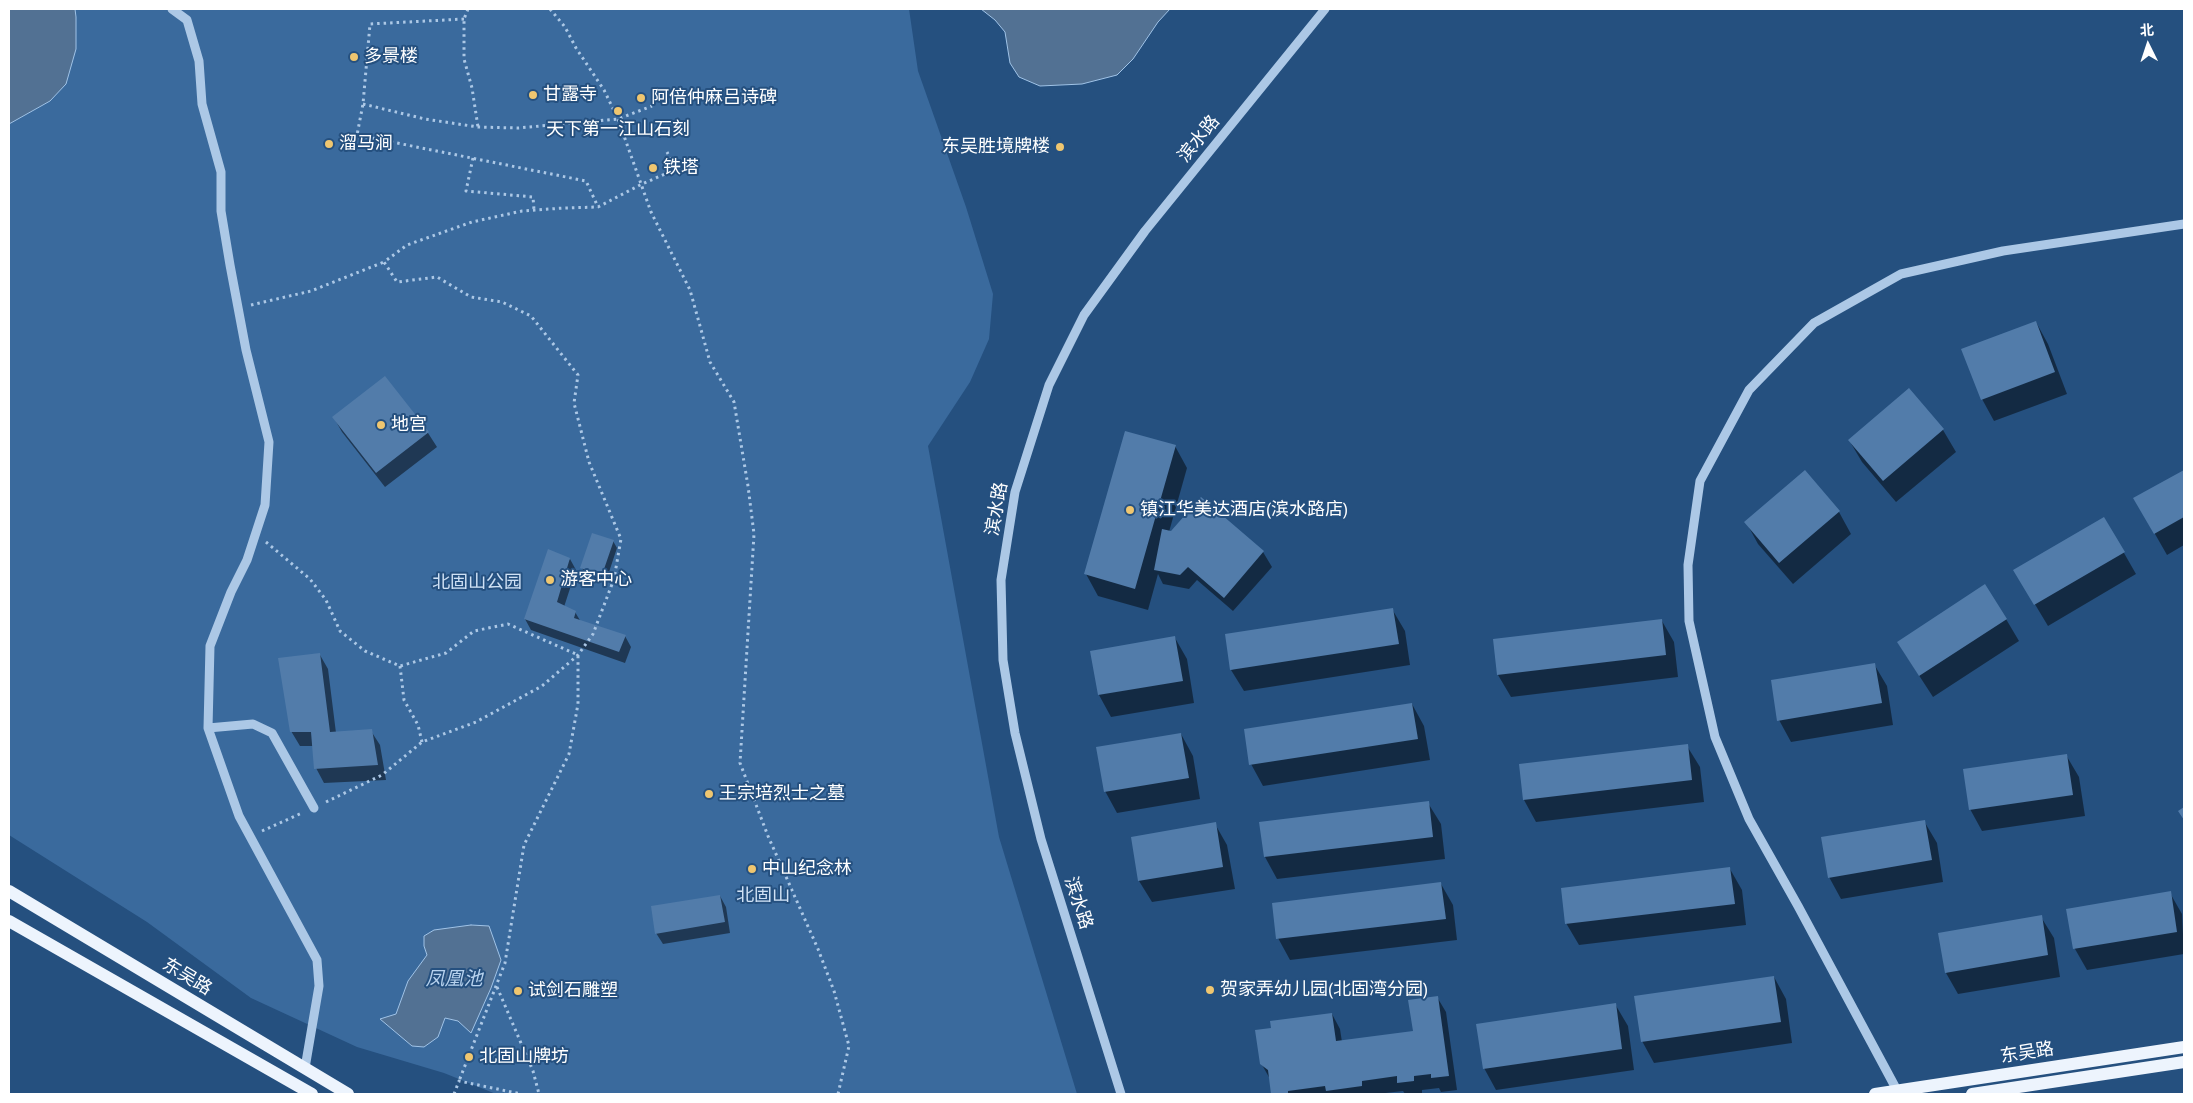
<!DOCTYPE html>
<html>
<head>
<meta charset="utf-8">
<style>
  body { margin:0 }
  #map { position:relative; width:2193px; height:1103px; overflow:hidden; background:#25507f; font-family:"PT Sans","Noto Sans SC",sans-serif }
  canvas { display:block }
  .frame { position:absolute; inset:0; border:10px solid #fff; pointer-events:none }
  .north { position:absolute; left:2123px; top:20px; width:50px; height:50px; -webkit-text-stroke:4px #25507f; paint-order:stroke; rotate:356deg; font-size:14px; font-weight:700; line-height:20px; text-align:center; color:#fff }
  .north::after { content:''; display:block; margin:auto; width:18px; height:22px; background:#fff; clip-path:polygon(50% 0,100% 100%,50% 72%,0 100%) }
</style>
</head>
<body>
<div id="map">
<canvas width="2193" height="1103"></canvas>
<div class="frame"></div>
<div class="north">北</div>
</div>
<script>
const ctx = document.querySelector('canvas').getContext('2d');
ctx.lineJoin = 'round';
function fill(path, color) {
  ctx.fillStyle = color;
  ctx.fill(path, 'evenodd');
}
function poly(rows) {
  const path = new Path2D();
  for (const r of rows) {
    path.moveTo(r[0], r[1]);
    for (let i = 2; i < r.length; i += 2) path.lineTo(r[i], r[i + 1]);
  }
  return path;
}
function trace(path, color, width, dash) {
  ctx.strokeStyle = color;
  ctx.lineWidth = width;
  ctx.lineCap = dash ? 'butt' : 'round';
  ctx.setLineDash(dash || []);
  ctx.stroke(path);
}
function drawText(font, color, halo, rows, align = 'center') {
  ctx.font = font + ' "PT Sans","Noto Sans SC",sans-serif';
  ctx.lineWidth = 4;
  ctx.setLineDash([]);
  ctx.textBaseline = 'middle';
  ctx.strokeStyle = halo;
  ctx.fillStyle = color;
  for (const [text, x, y, turn = 0] of rows) {
    ctx.save();
    ctx.translate(x, y);
    ctx.rotate((+turn || 0) * Math.PI / 180);
    ctx.textAlign = isNaN(turn) ? turn : align;
    if (halo) ctx.strokeText(text, 0, 0);
    ctx.fillText(text, 0, 0);
    ctx.restore();
  }
}
fill(poly([
  [75,9,909,9,918,71,966,207,993,294,989,339,970,382,928,446,999,837,1077,1094,496,1094,444,1073,357,1047,251,998,147,922,9,835,9,124,50,101,76,17]
]), '#3a6a9d');
const water = poly([
  [9,9,75,9,76,17,76,49,66,84,50,101,9,124,9,9],
  [981,9,1170,9,1158,22,1133,59,1117,75,1082,84,1040,86,1019,77,1010,63,1005,32,995,20,981,9],
  [471,925,489,926,501,960,491,988,471,1033,458,1021,445,1018,438,1037,424,1047,412,1046,380,1019,396,1014,408,981,427,955,424,946,424,936,434,930,471,925]
]);
fill(water, '#527193');
trace(water, '#a0c3e7', 1);
fill(poly([
  [2036,322,2048,344,2067,394,1994,421,1982,399],
  [385,378,428,433,437,447,385,487,342,432,334,418],
  [1909,390,1943,430,1956,452,1896,502,1862,462,1849,440],
  [1175,446,1187,468,1169,532,1172,532,1201,499,1263,552,1272,567,1233,611,1197,580,1189,589,1163,584,1158,574,1148,610,1098,596,1086,574],
  [2184,471,2184,545,2167,555,2135,499],
  [1804,472,1839,512,1851,534,1793,584,1758,544,1746,522],
  [2104,518,2136,574,2048,626,2015,571],
  [613,541,617,548,606,581,586,575,582,568],
  [570,559,576,570,564,607,575,612,581,622,625,636,631,647,625,663,531,630,525,619],
  [1392,609,1405,631,1410,665,1244,691,1231,670],
  [2006,619,2019,641,1933,697,1898,643],
  [1662,621,1674,642,1678,677,1511,697,1498,675,1494,641],
  [1175,638,1187,659,1194,703,1111,717,1099,695,1092,652],
  [320,655,328,669,336,733,371,731,380,745,386,780,324,783,316,768,313,746,300,746,291,731],
  [1874,664,1887,686,1893,725,1791,742,1779,720],
  [1412,704,1424,726,1430,760,1263,786,1251,764],
  [1181,734,1193,756,1200,799,1117,813,1105,791],
  [1687,746,1700,767,1704,802,1536,822,1524,800,1520,765],
  [2066,755,2079,777,2085,816,1982,831,1970,809],
  [1428,803,1441,824,1445,859,1277,879,1265,857,1261,823],
  [1924,821,1937,843,1943,882,1841,899,1829,877],
  [1215,824,1227,845,1235,889,1152,902,1139,881,1132,838],
  [1730,869,1742,890,1746,925,1579,945,1566,923],
  [1441,884,1453,905,1457,940,1290,960,1278,938],
  [2170,893,2182,914,2184,954,2087,970,2075,949,2068,910],
  [720,896,726,907,730,933,663,944,656,933],
  [2041,917,2054,938,2060,977,1958,994,1946,973],
  [1774,977,1786,999,1792,1043,1654,1063,1642,1041],
  [1437,997,1446,1012,1457,1090,1441,1092,1439,1088,1422,1090,1422,1094,1405,1094,1403,1091,1377,1094,1272,1094,1270,1079,1261,1063,1273,1029,1332,1014,1340,1029,1342,1042,1414,1032],
  [1615,1004,1628,1026,1634,1070,1496,1090,1484,1068]
]), '#0007');
fill(poly([
  [2036,321,2055,372,1981,400,1961,349],
  [385,376,429,432,376,473,332,417],
  [1909,388,1944,429,1883,481,1848,440],
  [1125,431,1176,445,1135,589,1084,574],
  [1805,470,1840,511,1779,563,1744,522],
  [2184,470,2184,517,2154,534,2133,498],
  [1201,497,1264,551,1224,598,1188,567,1180,575,1154,570,1162,529,1171,531],
  [2104,517,2125,552,2034,605,2013,570],
  [592,533,614,540,602,575,580,568],
  [548,549,570,558,557,602,576,611,574,618,626,635,619,652,524,619],
  [1985,584,2007,619,1919,676,1897,642],
  [1393,608,1399,644,1230,670,1225,634],
  [1662,619,1666,655,1497,675,1493,639],
  [1175,636,1183,681,1098,695,1090,651],
  [320,653,330,732,372,729,378,765,314,769,311,732,290,732,278,658],
  [1875,663,1882,703,1777,721,1771,680],
  [1412,703,1418,739,1249,765,1244,729],
  [1181,733,1189,778,1104,792,1096,747],
  [1688,744,1692,780,1523,800,1519,764],
  [2067,754,2073,795,1969,810,1963,769],
  [1429,801,1433,837,1264,857,1259,822],
  [2184,807,2184,820,2178,811],
  [1925,820,1932,860,1828,878,1821,837],
  [1216,822,1223,867,1138,881,1131,837],
  [1730,867,1735,904,1565,924,1561,888],
  [1441,882,1446,919,1276,939,1272,903],
  [2171,891,2177,932,2073,949,2066,909],
  [720,895,725,922,655,934,651,906],
  [2042,915,2048,955,1945,973,1938,933],
  [1774,976,1781,1022,1641,1042,1634,996],
  [1438,996,1449,1076,1431,1078,1431,1074,1414,1076,1414,1081,1397,1083,1397,1076,1362,1081,1362,1086,1326,1091,1325,1086,1288,1091,1288,1094,1271,1094,1268,1070,1260,1064,1255,1030,1271,1028,1270,1021,1332,1013,1336,1041,1413,1031,1408,1000],
  [1616,1003,1622,1049,1483,1069,1476,1024]
]), '#527caa');
trace(poly([
  [468,9,464,19,464,59,472,88,478,127],
  [550,9,565,27,576,48,604,90,618,119,651,212,690,290,710,362,734,402,748,486,754,534,740,763,768,836,818,949,834,991,849,1046,838,1094],
  [464,19,370,24,363,104,357,135,586,181,598,207],
  [363,104,425,119,478,127,518,128,618,119,652,106],
  [473,158,466,191,533,197,534,210],
  [251,305,311,291,384,262],
  [266,542,310,579,326,600,340,631,365,651,400,666,446,653,474,631,508,624,578,655,578,704,569,754,524,845,505,963,459,1081],
  [400,666,404,700,418,725,422,742],
  [326,802,382,775,422,742,476,722,542,686,578,655,593,634,614,579,621,539,589,462,574,403,578,375,531,316,502,302,471,297,437,277,397,282,384,262,407,245,472,222,522,211,564,208,598,207,640,185,676,169,667,152],
  [262,831,302,813],
  [497,987,533,1071,539,1094],
  [454,1094,459,1081,521,1094]
]), '#acc8e6', 3, [2.5, 4]);
trace(poly([
  [172,9,187,20,199,61,202,104,221,172,221,211,230,265,246,350,269,442,265,505,247,560,231,592,210,646,208,728,239,816,317,960,319,986,305,1068],
  [208,728,253,724,272,733,314,808],
  [1121,1094,1041,839,1015,733,1003,660,1001,580,1015,492,1049,385,1084,315,1145,231,1325,9],
  [1899,1094,1798,906,1749,819,1715,737,1689,621,1688,565,1700,481,1749,390,1814,323,1901,274,2003,251,2184,224]
]), '#acc8e6', 9);
trace(poly([
  [9,891,348,1094],
  [9,921,312,1094],
  [1875,1094,2184,1047],
  [1972,1094,2184,1062]
]), '#edf4fd', 12);
for (const [x, y, r, color] of [
  [354,57,5,"#efc670"],
  [533,95,5,"#efc670"],
  [641,98,5,"#efc670"],
  [618,111,5,"#efc670"],
  [329,144,5,"#efc670"],
  [1060,147,5,"#efc670"],
  [653,168,5,"#efc670"],
  [381,425,5,"#efc670"],
  [1130,510,5,"#efc670"],
  [550,580,5,"#efc670"],
  [709,794,5,"#efc670"],
  [752,869,5,"#efc670"],
  [1210,990,5,"#efc670"],
  [518,991,5,"#efc670"],
  [469,1057,5,"#efc670"]
]) {
  const dot = new Path2D();
  dot.arc(x, y, r, 0, 2 * Math.PI);
  ctx.fillStyle = color;
  ctx.fill(dot);
  trace(dot, '#25507f', 2);
}
drawText('18px', '#fff', '#25507f', [
  ["多景楼",364,57],
  ["甘露寺",543,95],
  ["阿倍仲麻吕诗碑",651,98],
  ["天下第一江山石刻",618,130,"center"],
  ["溜马涧",339,144],
  ["东吴胜境牌楼",1050,147,"right"],
  ["铁塔",663,168],
  ["地宫",391,425],
  ["镇江华美达酒店(滨水路店)",1140,510],
  ["游客中心",560,580],
  ["王宗培烈士之墓",719,794],
  ["中山纪念林",762,869],
  ["贺家弄幼儿园(北固湾分园)",1220,990],
  ["试剑石雕塑",528,991],
  ["北固山牌坊",479,1057]
], 'left');
drawText('18px', '#fff', '#25507f', [
  ["滨水路",1199,139,-51],
  ["滨水路",997,509,-80],
  ["滨水路",1078,903,72],
  ["东吴路",187,977,31],
  ["东吴路",2027,1053,-9]
]);
drawText('18px', '#cfe1f5', '#25507f', [
  ["北固山公园",477,583],
  ["北固山",763,896]
]);
drawText('italic 19px', '#b7d2ee', '#25507f', [
  ["凤凰池",454,980]
]);
</script>
</body>
</html>
